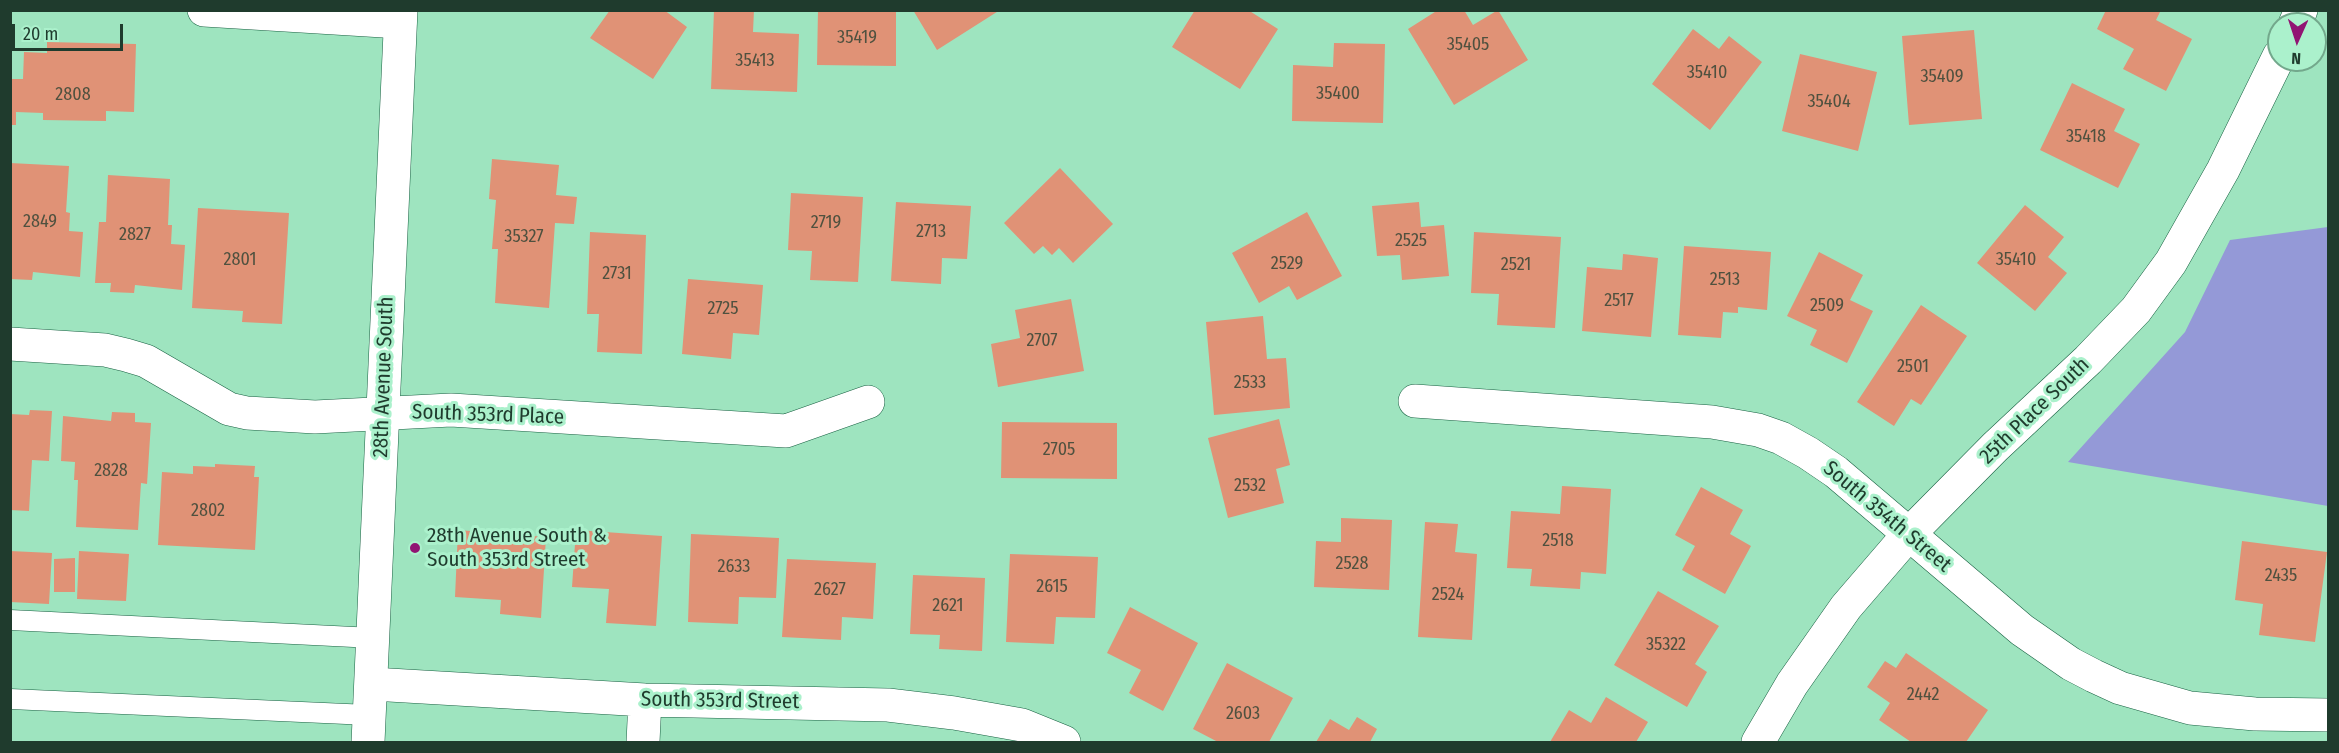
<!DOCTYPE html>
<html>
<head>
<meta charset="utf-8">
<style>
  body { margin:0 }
  #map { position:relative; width:2339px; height:753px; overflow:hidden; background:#9ee4bf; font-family:"Fira Sans Condensed",sans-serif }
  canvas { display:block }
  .frame { position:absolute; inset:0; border:12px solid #1f3b2d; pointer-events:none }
  .north { position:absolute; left:2267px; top:12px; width:60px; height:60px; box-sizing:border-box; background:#abf1cc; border:2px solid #73a88c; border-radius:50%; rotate:183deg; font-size:16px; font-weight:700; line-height:24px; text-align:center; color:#1f3b2d }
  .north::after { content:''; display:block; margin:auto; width:21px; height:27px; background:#911573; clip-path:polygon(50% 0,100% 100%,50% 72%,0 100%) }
  .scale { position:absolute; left:12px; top:24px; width:111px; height:27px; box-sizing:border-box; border:3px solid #1f3b2d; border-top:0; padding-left:8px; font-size:18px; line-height:21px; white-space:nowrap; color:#1f3b2d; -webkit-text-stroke:4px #abf1cc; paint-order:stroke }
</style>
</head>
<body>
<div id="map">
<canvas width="2339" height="753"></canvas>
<div class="frame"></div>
<div class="north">N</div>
<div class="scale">20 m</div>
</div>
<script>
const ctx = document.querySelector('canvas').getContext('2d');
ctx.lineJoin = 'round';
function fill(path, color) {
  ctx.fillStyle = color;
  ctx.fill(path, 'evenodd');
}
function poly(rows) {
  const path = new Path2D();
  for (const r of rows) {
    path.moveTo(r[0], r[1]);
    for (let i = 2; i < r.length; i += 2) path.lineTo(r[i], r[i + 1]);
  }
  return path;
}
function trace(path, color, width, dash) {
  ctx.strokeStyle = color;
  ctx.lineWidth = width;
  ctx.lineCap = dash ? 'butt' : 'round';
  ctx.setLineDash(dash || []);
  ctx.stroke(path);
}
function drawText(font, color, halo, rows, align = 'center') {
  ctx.font = font + ' "Fira Sans Condensed",sans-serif';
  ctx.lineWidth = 6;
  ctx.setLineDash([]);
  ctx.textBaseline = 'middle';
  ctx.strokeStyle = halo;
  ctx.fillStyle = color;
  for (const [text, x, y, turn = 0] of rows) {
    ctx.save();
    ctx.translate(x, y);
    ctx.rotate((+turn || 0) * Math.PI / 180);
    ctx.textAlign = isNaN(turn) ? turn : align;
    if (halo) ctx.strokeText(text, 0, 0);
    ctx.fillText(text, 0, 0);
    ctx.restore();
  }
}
fill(poly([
  [2328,227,2328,506,2068,462,2185,332,2230,240]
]), '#9499d7');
fill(poly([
  [610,10,664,10,687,27,653,79,590,38],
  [714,10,754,10,753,32,799,34,797,92,711,89],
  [818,10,896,10,896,66,817,65],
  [913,10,1000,10,937,50],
  [1195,10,1248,10,1278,29,1240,89,1172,47],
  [1438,10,1464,10,1473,25,1498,10,1528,60,1454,105,1408,29],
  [2106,10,2161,10,2156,20,2192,39,2166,91,2123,69,2134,49,2097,29],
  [1693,29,1719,49,1729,36,1762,62,1710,130,1652,84],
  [1974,30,1982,119,1909,125,1902,36],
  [47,42,136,44,134,112,106,111,106,121,43,120,43,113,16,112,16,125,10,125,10,79,23,79,24,52,47,53],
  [1334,43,1385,44,1383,123,1292,121,1293,65,1333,67],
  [1800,54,1877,72,1858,151,1782,131],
  [2072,83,2125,109,2114,131,2140,144,2118,188,2040,150],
  [492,159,559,165,556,195,577,197,574,224,555,223,549,308,495,303,498,249,492,249,496,200,489,199],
  [10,163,69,166,66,212,70,213,69,231,83,232,80,277,33,272,32,280,10,279],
  [1060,168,1113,224,1073,263,1059,248,1052,255,1043,246,1034,254,1004,223],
  [108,175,170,179,168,225,172,225,171,244,185,245,182,290,135,285,134,293,110,292,111,283,95,283,99,222,106,222],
  [791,193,863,197,858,282,810,280,812,251,788,250],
  [896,202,971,206,967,259,942,258,941,284,891,281],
  [1419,202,1421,227,1444,225,1449,276,1402,280,1400,255,1377,256,1372,206],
  [2025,205,2064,237,2048,257,2067,273,2035,311,1977,263],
  [198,208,289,213,282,324,242,322,243,311,192,308],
  [1307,212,1342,276,1297,300,1289,286,1259,303,1232,253],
  [590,232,646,235,642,354,597,352,599,314,587,314],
  [1474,232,1561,237,1555,328,1497,325,1499,294,1471,293],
  [1684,246,1771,252,1767,310,1738,307,1738,313,1723,312,1721,338,1678,335],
  [1819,252,1863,275,1850,300,1873,311,1847,363,1810,345,1817,330,1787,316],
  [1623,254,1658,258,1651,337,1582,331,1587,267,1622,270],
  [688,279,763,285,759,335,733,333,731,359,682,354],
  [1071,299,1084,371,998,387,991,344,1020,338,1015,310],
  [1921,305,1967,336,1921,405,1911,399,1894,426,1857,402],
  [1263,316,1267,359,1286,358,1290,408,1214,415,1206,322],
  [30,410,52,411,49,461,32,460,29,511,10,510,10,414,29,415],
  [112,412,135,413,135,422,151,423,147,484,141,483,138,530,76,527,78,480,74,480,75,462,61,461,63,416,111,421],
  [1279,419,1290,465,1276,469,1284,503,1228,518,1208,438],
  [1002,422,1117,423,1117,479,1001,478],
  [215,464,255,466,254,477,259,477,255,550,158,545,162,472,193,474,193,466,215,467],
  [1562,486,1611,489,1606,574,1581,572,1580,589,1530,586,1532,569,1507,568,1511,511,1560,514],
  [1701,487,1743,510,1730,534,1751,546,1725,594,1682,570,1695,546,1675,535],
  [1341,518,1392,520,1389,590,1314,587,1316,541,1341,542],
  [1425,522,1458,524,1455,552,1477,554,1472,640,1418,637],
  [458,530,546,537,541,618,500,614,501,600,455,597],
  [576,530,662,536,656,626,606,623,609,589,572,587],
  [691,534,779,538,776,598,739,597,738,624,688,622],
  [2242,541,2327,552,2315,642,2259,635,2263,604,2235,600],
  [10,551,52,553,49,604,10,602],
  [79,551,129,554,126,601,77,599],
  [1010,554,1098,557,1095,618,1056,617,1054,644,1006,642],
  [75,558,75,592,54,592,54,559],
  [787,559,876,563,873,619,842,617,841,640,782,637],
  [913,575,985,578,982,651,939,649,940,635,910,634],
  [1658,591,1719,626,1695,664,1707,672,1687,707,1614,665],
  [1130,607,1198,643,1163,711,1129,693,1141,670,1107,653],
  [1906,653,1988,710,1966,742,1911,742,1879,720,1890,703,1867,687,1885,661,1896,668],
  [1227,663,1293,698,1269,742,1218,742,1193,729],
  [1606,697,1648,722,1636,742,1550,742,1569,710,1591,723],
  [1357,717,1377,729,1370,742,1316,742,1330,719,1349,730]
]), '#e09276');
const lane = poly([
  [10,620,374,638],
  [10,699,369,715]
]);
const street = poly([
  [204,10,400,22],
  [2295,24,2301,10],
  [10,344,105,350,126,355,146,361,229,409,247,413,315,417,451,410,786,431,868,402],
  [1415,401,1712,422,1758,430,1781,438,1808,453,1836,472,2022,630,2071,664,2094,676,2120,688,2190,708,2255,714,2328,715],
  [372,684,645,700,888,705,954,713,1022,725,1064,742],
  [643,742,645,700],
  [1758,742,1792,684,1846,607,1908,535,1995,447,2088,360,2136,310,2171,262,2223,170,2279,56]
]);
const secondary = poly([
  [368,742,401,10]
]);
trace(lane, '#186142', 21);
trace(street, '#186142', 34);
trace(secondary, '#186142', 34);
trace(lane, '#fff', 20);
trace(street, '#fff', 33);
trace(secondary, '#fff', 33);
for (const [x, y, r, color] of [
  [415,548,6,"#911573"]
]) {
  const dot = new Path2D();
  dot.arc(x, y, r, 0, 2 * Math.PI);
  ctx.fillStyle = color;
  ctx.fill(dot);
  trace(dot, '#abf1cc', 2);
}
drawText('18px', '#4f513f', null, [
  ["35419",857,38],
  ["35405",1468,45],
  ["35413",755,61],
  ["35410",1707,73],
  ["35409",1942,77],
  ["35400",1338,94],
  ["2808",73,95],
  ["35404",1829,102],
  ["35418",2086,137],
  ["2849",40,222],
  ["2719",826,223],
  ["2713",931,232],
  ["2827",135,235],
  ["35327",524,237],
  ["2525",1411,241],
  ["2801",240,260],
  ["35410",2016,260],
  ["2529",1287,264],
  ["2521",1516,265],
  ["2731",617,274],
  ["2513",1725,280],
  ["2517",1619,301],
  ["2509",1827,306],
  ["2725",723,309],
  ["2707",1042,341],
  ["2501",1913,367],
  ["2533",1250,383],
  ["2705",1059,450],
  ["2828",111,471],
  ["2532",1250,486],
  ["2802",208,511],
  ["2518",1558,541],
  ["2528",1352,564],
  ["2633",734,567],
  ["2435",2281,576],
  ["2615",1052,587],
  ["2627",830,590],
  ["2524",1448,595],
  ["2621",948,606],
  ["35322",1666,645],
  ["2442",1923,695],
  ["2603",1243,714]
]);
drawText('21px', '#1f3b2d', '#abf1cc', [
  ["28th Avenue South",384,377,-88],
  ["25th Place South",2035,411,-44],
  ["South 353rd Place",488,415,2],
  ["South 354th Street",1887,517,40],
  ["South 353rd Street",720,701,1]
]);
drawText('21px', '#1f3b2d', '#abf1cc', [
  ["28th Avenue South &",427,536],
  ["South 353rd Street",427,560]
], 'left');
</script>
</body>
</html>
